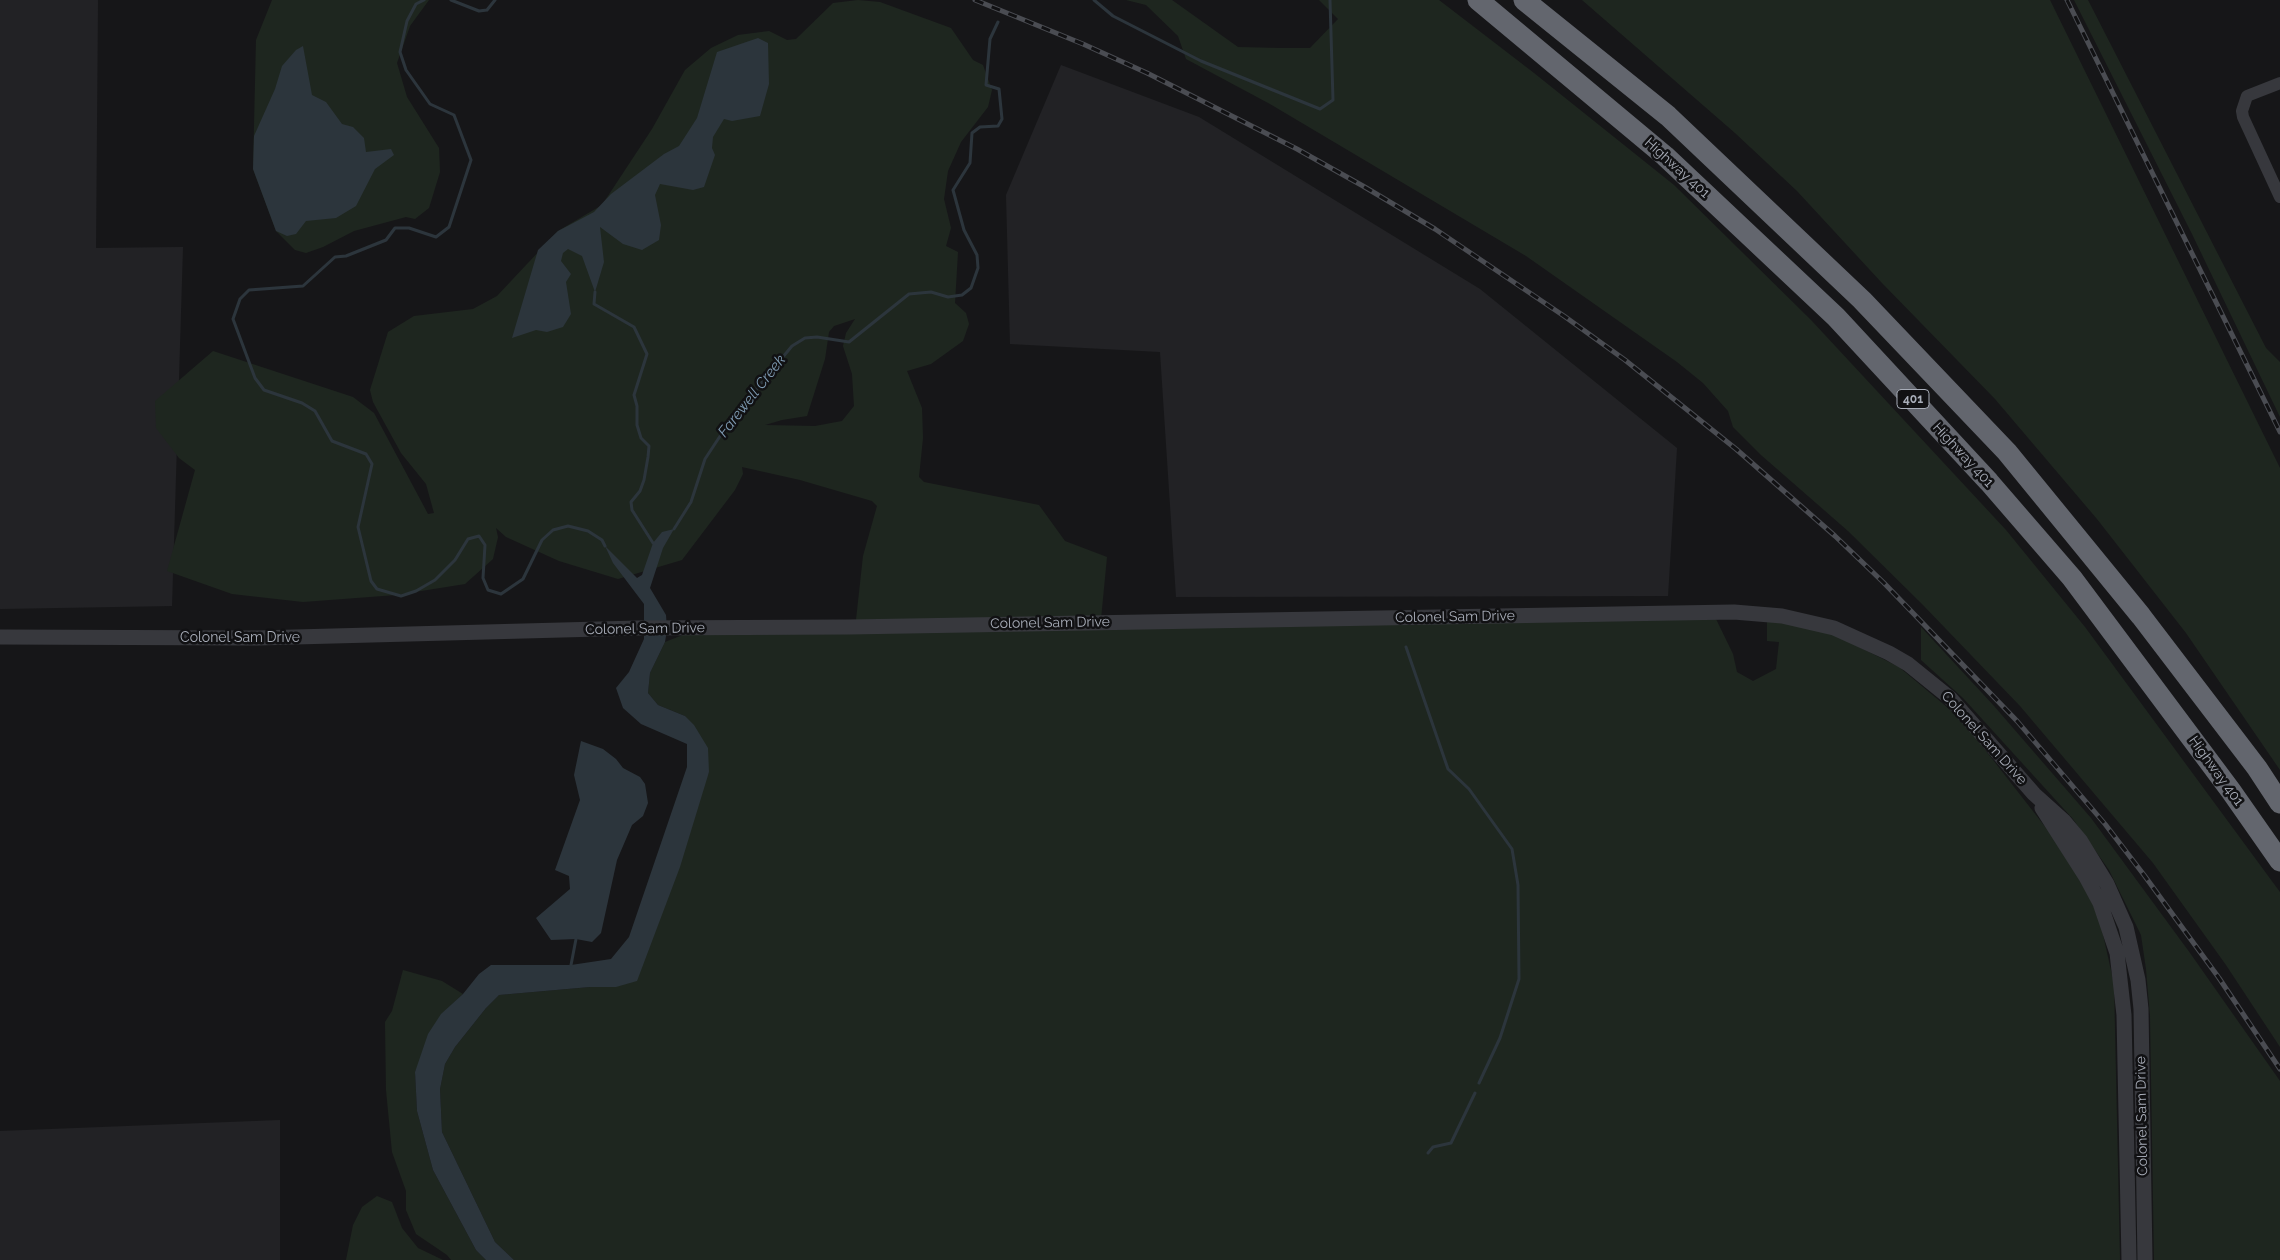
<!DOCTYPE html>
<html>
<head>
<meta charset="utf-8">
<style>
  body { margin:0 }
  canvas { display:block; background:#161618 }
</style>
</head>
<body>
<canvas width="2280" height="1260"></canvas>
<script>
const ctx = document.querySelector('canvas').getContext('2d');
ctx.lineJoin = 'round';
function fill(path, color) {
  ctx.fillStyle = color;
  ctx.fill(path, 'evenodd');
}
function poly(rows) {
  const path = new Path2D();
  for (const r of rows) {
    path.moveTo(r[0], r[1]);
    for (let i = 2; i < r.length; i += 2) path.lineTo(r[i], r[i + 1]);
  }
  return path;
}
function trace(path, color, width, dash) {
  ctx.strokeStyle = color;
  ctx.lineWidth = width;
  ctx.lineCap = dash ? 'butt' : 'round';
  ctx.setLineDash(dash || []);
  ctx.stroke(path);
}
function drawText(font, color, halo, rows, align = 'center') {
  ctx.font = font + ' Raleway,sans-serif';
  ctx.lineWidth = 5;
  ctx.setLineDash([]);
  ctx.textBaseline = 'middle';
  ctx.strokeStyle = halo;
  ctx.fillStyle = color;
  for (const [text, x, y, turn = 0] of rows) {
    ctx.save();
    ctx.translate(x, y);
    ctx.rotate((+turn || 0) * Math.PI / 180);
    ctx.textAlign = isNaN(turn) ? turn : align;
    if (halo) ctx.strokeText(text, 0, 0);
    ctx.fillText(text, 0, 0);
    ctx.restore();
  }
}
fill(poly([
  [0,0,98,0,96,248,183,247,172,606,0,609],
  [1061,65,1199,117,1480,289,1677,448,1668,596,1176,597,1160,352,1010,344,1006,195],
  [280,1120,280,1260,0,1260,0,1131]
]), '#222225');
fill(poly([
  [272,0,429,0,410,26,397,63,407,97,439,148,440,172,429,208,415,219,406,217,354,231,323,247,306,253,295,250,276,231,253,169,256,40],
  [858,0,880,2,951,28,973,60,983,65,992,90,988,107,961,142,948,171,944,199,951,228,946,246,958,252,955,303,966,313,969,324,963,341,931,364,907,371,922,408,923,438,919,477,924,482,1039,505,1065,541,1107,557,1101,619,1716,619,1733,654,1737,672,1753,681,1776,669,1779,642,1767,641,1767,621,1795,624,1831,633,1899,667,1954,713,1979,742,2064,851,2084,884,2100,921,2114,984,2120,1260,514,1260,495,1242,442,1132,440,1089,445,1064,455,1047,486,1008,499,995,590,987,616,987,709,772,685,716,658,705,648,693,650,673,665,642,693,631,855,629,863,556,877,506,872,501,800,480,742,467,743,474,735,490,682,560,618,579,559,561,506,537,496,528,498,537,493,559,465,584,396,595,303,602,232,594,167,571,195,470,179,458,156,428,155,401,213,351,353,397,374,413,428,514,434,513,426,484,401,453,373,402,370,390,388,332,414,316,473,309,497,296,558,231,602,205,652,129,685,70,711,48,738,35,769,31,787,40,796,39,833,3],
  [855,319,846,333,843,346,852,374,854,406,842,421,815,426,765,425,782,420,807,416,825,359,829,332,834,326],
  [1126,0,1172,0,1238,47,1279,48,1310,48,1338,19,1319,0,1439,0,1534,73,1674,185,1811,320,2006,530,2085,627,2277,888,2280,892,2280,1047,2226,965,2153,863,2020,706,1923,605,1848,531,1761,455,1733,427,1728,411,1703,383,1677,362,1526,256,1270,104,1186,59,1178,36,1146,5],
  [1582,0,2050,0,2280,468,2280,770,2186,633,2097,519,1995,399,1882,283,1797,191,1735,133],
  [2074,0,2088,0,2266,348,2280,362,2280,417,2192,234],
  [1921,627,1994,706,2091,818,2190,953,2280,1081,2280,1260,2154,1260,2150,1016,2146,969,2141,935,2109,870,2073,819,1963,698,1921,660],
  [403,970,442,981,463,994,442,1014,415,1072,417,1111,433,1170,476,1250,486,1260,451,1260,447,1255,416,1234,406,1210,406,1191,392,1152,386,1090,385,1022,392,1011],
  [377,1196,392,1202,402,1228,418,1248,443,1260,346,1260,353,1225,362,1207]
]), '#1e261f');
fill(poly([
  [758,38,768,43,769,84,760,116,732,121,724,119,713,137,712,148,715,155,704,187,693,190,660,184,655,195,661,225,659,240,642,250,623,244,600,227,604,262,595,292,582,256,568,249,563,253,561,261,571,274,566,282,571,314,563,327,547,332,536,330,512,338,538,250,558,231,594,212,611,194,664,154,679,146,697,118,717,52],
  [303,46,312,95,326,102,342,124,353,127,364,138,366,152,391,149,394,155,375,169,356,206,336,218,306,221,296,234,287,236,276,231,253,169,254,136,275,89,282,66,296,50],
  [674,529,663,548,650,588,666,615,667,630,665,642,650,673,648,693,658,705,685,716,694,725,708,748,709,772,680,867,637,981,616,987,590,987,499,995,486,1008,455,1047,445,1064,440,1089,442,1132,495,1242,514,1260,486,1260,476,1250,433,1170,417,1111,415,1072,428,1034,441,1014,463,994,479,974,491,965,571,965,611,959,629,937,687,767,687,744,641,724,623,708,616,688,629,672,644,639,644,604,613,563,605,546,637,578,642,575,653,543,662,532],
  [581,741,603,749,616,759,623,768,640,777,645,784,648,803,643,816,632,825,617,860,601,933,592,942,576,939,551,940,536,918,570,889,569,876,555,870,580,800,574,775]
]), '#2c353c');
trace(poly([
  [424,0,416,4,407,21,400,52,406,70,430,104,454,115,471,160,449,227,436,237,409,228,395,228,386,240,346,256,335,257,303,286,249,290,240,299,233,319,255,378,264,390,302,403,315,411,332,441,366,454,372,464,358,527,371,581,377,589,401,596,416,591,435,580,455,560,468,539,479,536,485,545,483,578,488,590,501,594,523,579,542,540,553,530,568,526,588,531,602,540,605,546],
  [451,0,479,11,487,10,495,0],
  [1094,0,1113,16,1201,61,1320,109,1333,100,1330,0],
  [595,292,594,304,634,327,647,354,634,395,637,406,637,425,641,438,649,446,648,457,644,480,640,491,631,502,632,510,653,543],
  [674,529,691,502,705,459,730,421,792,346,805,338,817,337,849,342,909,294,931,292,948,297,962,295,971,288,978,268,977,255,964,230,953,190,970,163,972,133,980,127,998,126,1002,119,999,89,986,85,990,39,998,22],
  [1406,647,1448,769,1469,789,1512,849,1518,885,1519,979,1500,1038,1479,1083],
  [571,965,576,939],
  [1428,1153,1433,1147,1451,1143,1475,1093]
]), '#2c353c', 3);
trace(poly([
  [2280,83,2247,96,2242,111,2243,117,2280,197]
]), '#37383d', 12);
trace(poly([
  [0,637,257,638,638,628,849,627,1734,612,1782,616,1834,628,1889,653,1908,664,1950,698,2034,794,2064,821,2080,840,2107,884,2126,927,2138,980,2141,1009,2145,1260],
  [2042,808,2086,877,2100,903,2117,953,2124,1015,2129,1260]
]), '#37383d', 15);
trace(poly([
  [1478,0,1665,156,1836,317,1989,482,2072,578,2231,791,2280,861],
  [1524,0,1668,116,1862,300,2007,452,2141,616,2257,768,2280,803]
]), '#63666e', 21);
const rail = poly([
  [975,0,1083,44,1147,73,1297,149,1363,186,1435,229,1564,316,1625,360,1736,449,1835,536,1884,583,2017,721,2105,824,2144,875,2219,978,2280,1069],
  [2067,0,2280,432]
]);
trace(rail, '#4a4c52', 5);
trace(rail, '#111113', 3, [9]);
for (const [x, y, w] of [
  [1913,399,32]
]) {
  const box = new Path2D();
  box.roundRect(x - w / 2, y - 9.5, w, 19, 4);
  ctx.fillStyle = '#111113';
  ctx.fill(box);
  trace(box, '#a8adb8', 1);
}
drawText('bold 12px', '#a8adb8', null, [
  ["401",1913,399]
]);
drawText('14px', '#a8adb8', '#111113', [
  ["Highway 401",1677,168,42],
  ["Highway 401",1963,455,47],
  ["Colonel Sam Drive",1455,617,-1],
  ["Colonel Sam Drive",1050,623,-1],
  ["Colonel Sam Drive",645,629,-1],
  ["Colonel Sam Drive",240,638],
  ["Colonel Sam Drive",1984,738,48],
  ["Highway 401",2216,771,54],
  ["Colonel Sam Drive",2142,1116,-91]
]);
drawText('italic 15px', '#7f9bb3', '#111113', [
  ["Farewell Creek",752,396,-52]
]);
</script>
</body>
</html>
